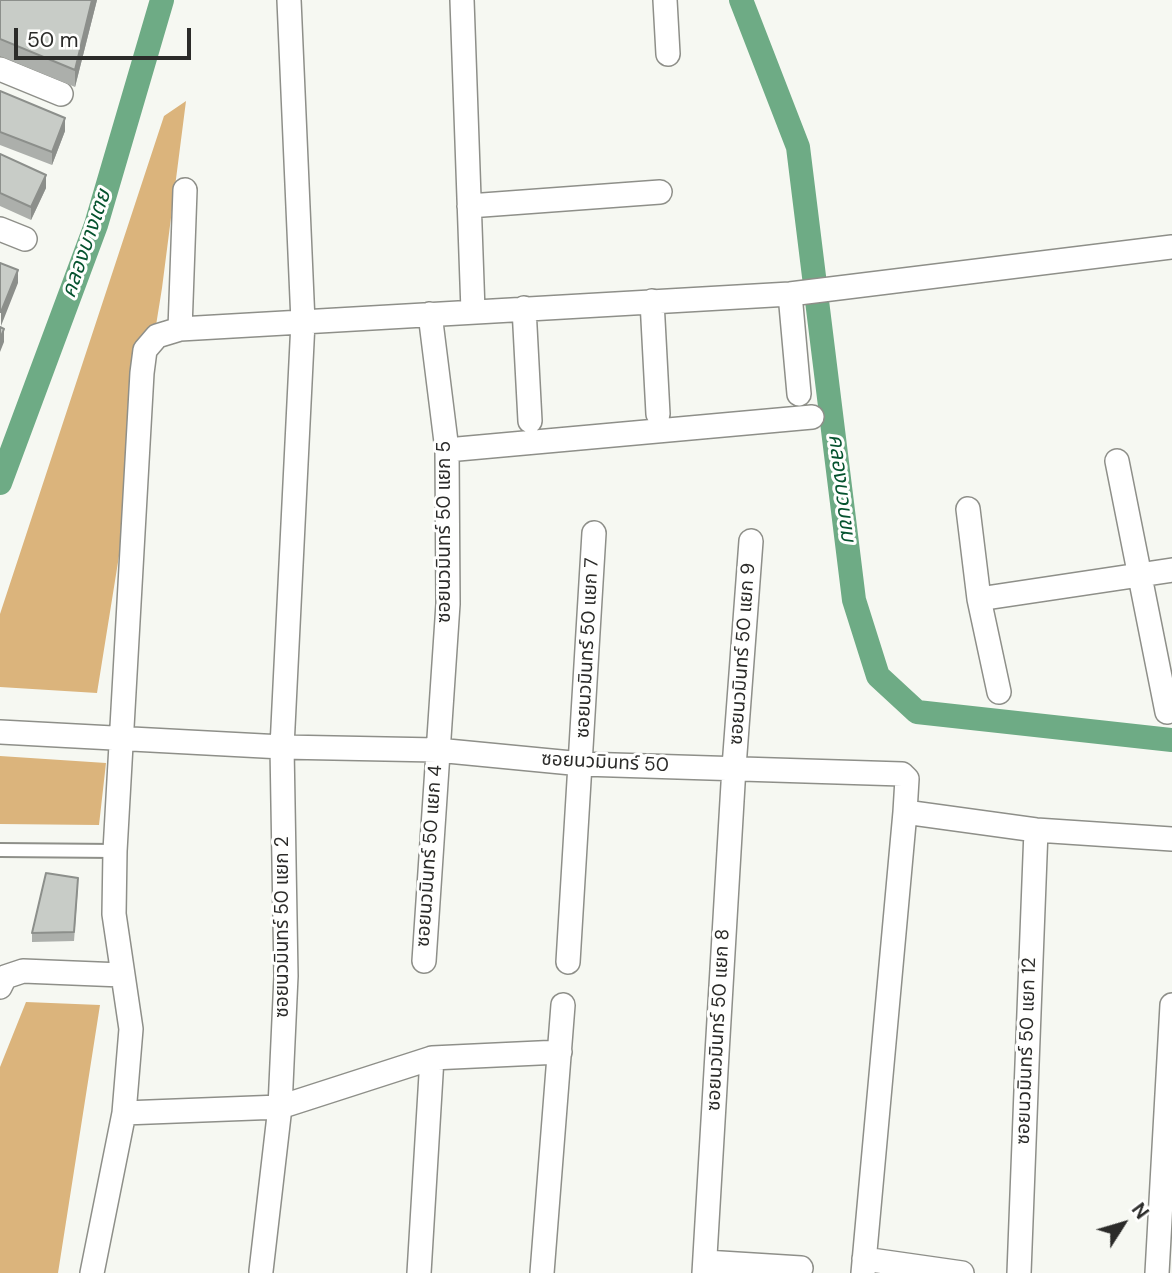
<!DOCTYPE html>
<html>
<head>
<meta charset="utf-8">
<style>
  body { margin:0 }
  #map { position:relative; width:1172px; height:1273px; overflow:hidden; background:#f6f8f2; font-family:"DM Sans",sans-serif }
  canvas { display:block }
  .north { position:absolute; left:1088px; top:1189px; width:70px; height:70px; -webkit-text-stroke:5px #fffffe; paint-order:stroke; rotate:53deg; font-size:19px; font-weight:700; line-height:28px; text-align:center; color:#2b2b29 }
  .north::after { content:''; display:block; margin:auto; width:24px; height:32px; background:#2b2b29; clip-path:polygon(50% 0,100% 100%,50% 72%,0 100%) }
  .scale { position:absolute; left:14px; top:28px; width:177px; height:32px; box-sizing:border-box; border:4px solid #2b2b29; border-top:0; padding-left:9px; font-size:21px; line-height:24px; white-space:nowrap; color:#2b2b29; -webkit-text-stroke:5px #fffffe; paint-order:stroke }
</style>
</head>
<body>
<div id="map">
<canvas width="1172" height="1273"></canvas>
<div class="north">N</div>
<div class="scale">50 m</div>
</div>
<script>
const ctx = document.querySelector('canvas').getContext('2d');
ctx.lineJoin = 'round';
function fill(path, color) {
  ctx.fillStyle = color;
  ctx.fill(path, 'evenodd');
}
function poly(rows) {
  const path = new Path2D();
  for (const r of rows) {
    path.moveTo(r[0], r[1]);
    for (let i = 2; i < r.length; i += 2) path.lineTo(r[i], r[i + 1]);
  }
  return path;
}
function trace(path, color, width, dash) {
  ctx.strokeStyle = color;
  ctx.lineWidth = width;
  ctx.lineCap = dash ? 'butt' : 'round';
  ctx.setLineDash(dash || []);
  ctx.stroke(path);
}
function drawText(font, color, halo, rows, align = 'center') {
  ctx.font = font + ' "DM Sans","Noto Sans Thai",sans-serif';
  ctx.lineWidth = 6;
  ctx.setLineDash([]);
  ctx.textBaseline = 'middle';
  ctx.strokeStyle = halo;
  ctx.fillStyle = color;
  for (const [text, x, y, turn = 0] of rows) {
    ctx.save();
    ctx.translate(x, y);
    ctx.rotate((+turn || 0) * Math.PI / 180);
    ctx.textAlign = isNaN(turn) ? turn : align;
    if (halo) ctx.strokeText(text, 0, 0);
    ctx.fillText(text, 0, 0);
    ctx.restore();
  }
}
fill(poly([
  [186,101,162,288,97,693,0,687,0,614,164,116],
  [0,756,106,763,99,825,0,824],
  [26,1002,100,1005,58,1273,0,1273,0,1067]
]), '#dbb47c');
trace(poly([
  [741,0,798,147,854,600,878,676,917,712,1172,740],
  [0,483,96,225,162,0]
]), '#6eab85', 24);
const service = poly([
  [0,850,115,851]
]);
const minor = poly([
  [462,0,473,311],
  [665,0,668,54],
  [0,69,61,94],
  [469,206,660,192],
  [0,229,25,239],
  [790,294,799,394],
  [652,301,658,414],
  [524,308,530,421],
  [180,329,185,190],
  [447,450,812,417],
  [1117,461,1167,712],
  [968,509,979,599,999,692],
  [979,599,1172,570],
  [0,732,282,747,437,750,582,764,902,774,907,779,905,812,1036,830,1172,839],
  [424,961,448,604,447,450,430,314],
  [568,962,594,533],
  [0,987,5,977,23,971,122,975],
  [124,1113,280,1107,432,1058,560,1052],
  [864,1259,962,1273],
  [705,1262,801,1268],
  [261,1271,280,1107,286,976,282,747,303,322,289,0],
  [92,1273,124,1113,131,1029,114,914,115,851,142,373,145,350,157,336,180,329,790,294,1172,247],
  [419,1273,432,1058],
  [542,1273,563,1005],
  [704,1273,734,767,751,541],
  [863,1273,905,812],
  [1019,1273,1036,830],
  [1157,1273,1172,1005]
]);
trace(service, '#8e8f89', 16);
trace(minor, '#8e8f89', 26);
trace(service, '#fff', 12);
trace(minor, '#fff', 23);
fill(poly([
  [0,0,97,0,75,87,0,56],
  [0,91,65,131,52,165,0,145],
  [0,154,46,188,31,220,0,206],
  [78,887,74,941,32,942,32,933]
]), '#acafab');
fill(poly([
  [92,0,97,0,75,87,75,70],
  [65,118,65,131,52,165,52,152],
  [46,175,46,188,31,220,31,207],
  [18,270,18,283,1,326,1,312],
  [4,329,4,342,0,352,0,339]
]), '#8c8f8b');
const building = poly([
  [0,0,92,0,75,70,0,39,0,0],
  [0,91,65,118,52,152,0,132,0,91],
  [0,154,46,175,31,207,0,193,0,154],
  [0,263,18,270,1,312,0,312,0,263],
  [0,327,4,329,0,339,0,327],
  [46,873,78,878,74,932,32,933,46,873]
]);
fill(building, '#c8ccc7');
trace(building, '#8c8f8b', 2);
drawText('19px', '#2b2b29', '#fffffe', [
  ["ซอยนวมินทร์ 50 แยก 5",445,532,-90],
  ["ซอยนวมินทร์ 50 แยก 7",588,648,-87],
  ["ซอยนวมินทร์ 50 แยก 9",743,654,-86],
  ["ซอยนวมินทร์ 50",605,763,3],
  ["ซอยนวมินทร์ 50 แยก 4",430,856,-86],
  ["ซอยนวมินทร์ 50 แยก 2",283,927,-90],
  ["ซอยนวมินทร์ 50 แยก 8",719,1020,-87],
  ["ซอยนวมินทร์ 50 แยก 12",1027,1051,-88]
]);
drawText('italic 21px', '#06532f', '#fffffe', [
  ["คลองบางเตย",87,244,-71],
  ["คลองบวบขม",841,488,83]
]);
</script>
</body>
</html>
